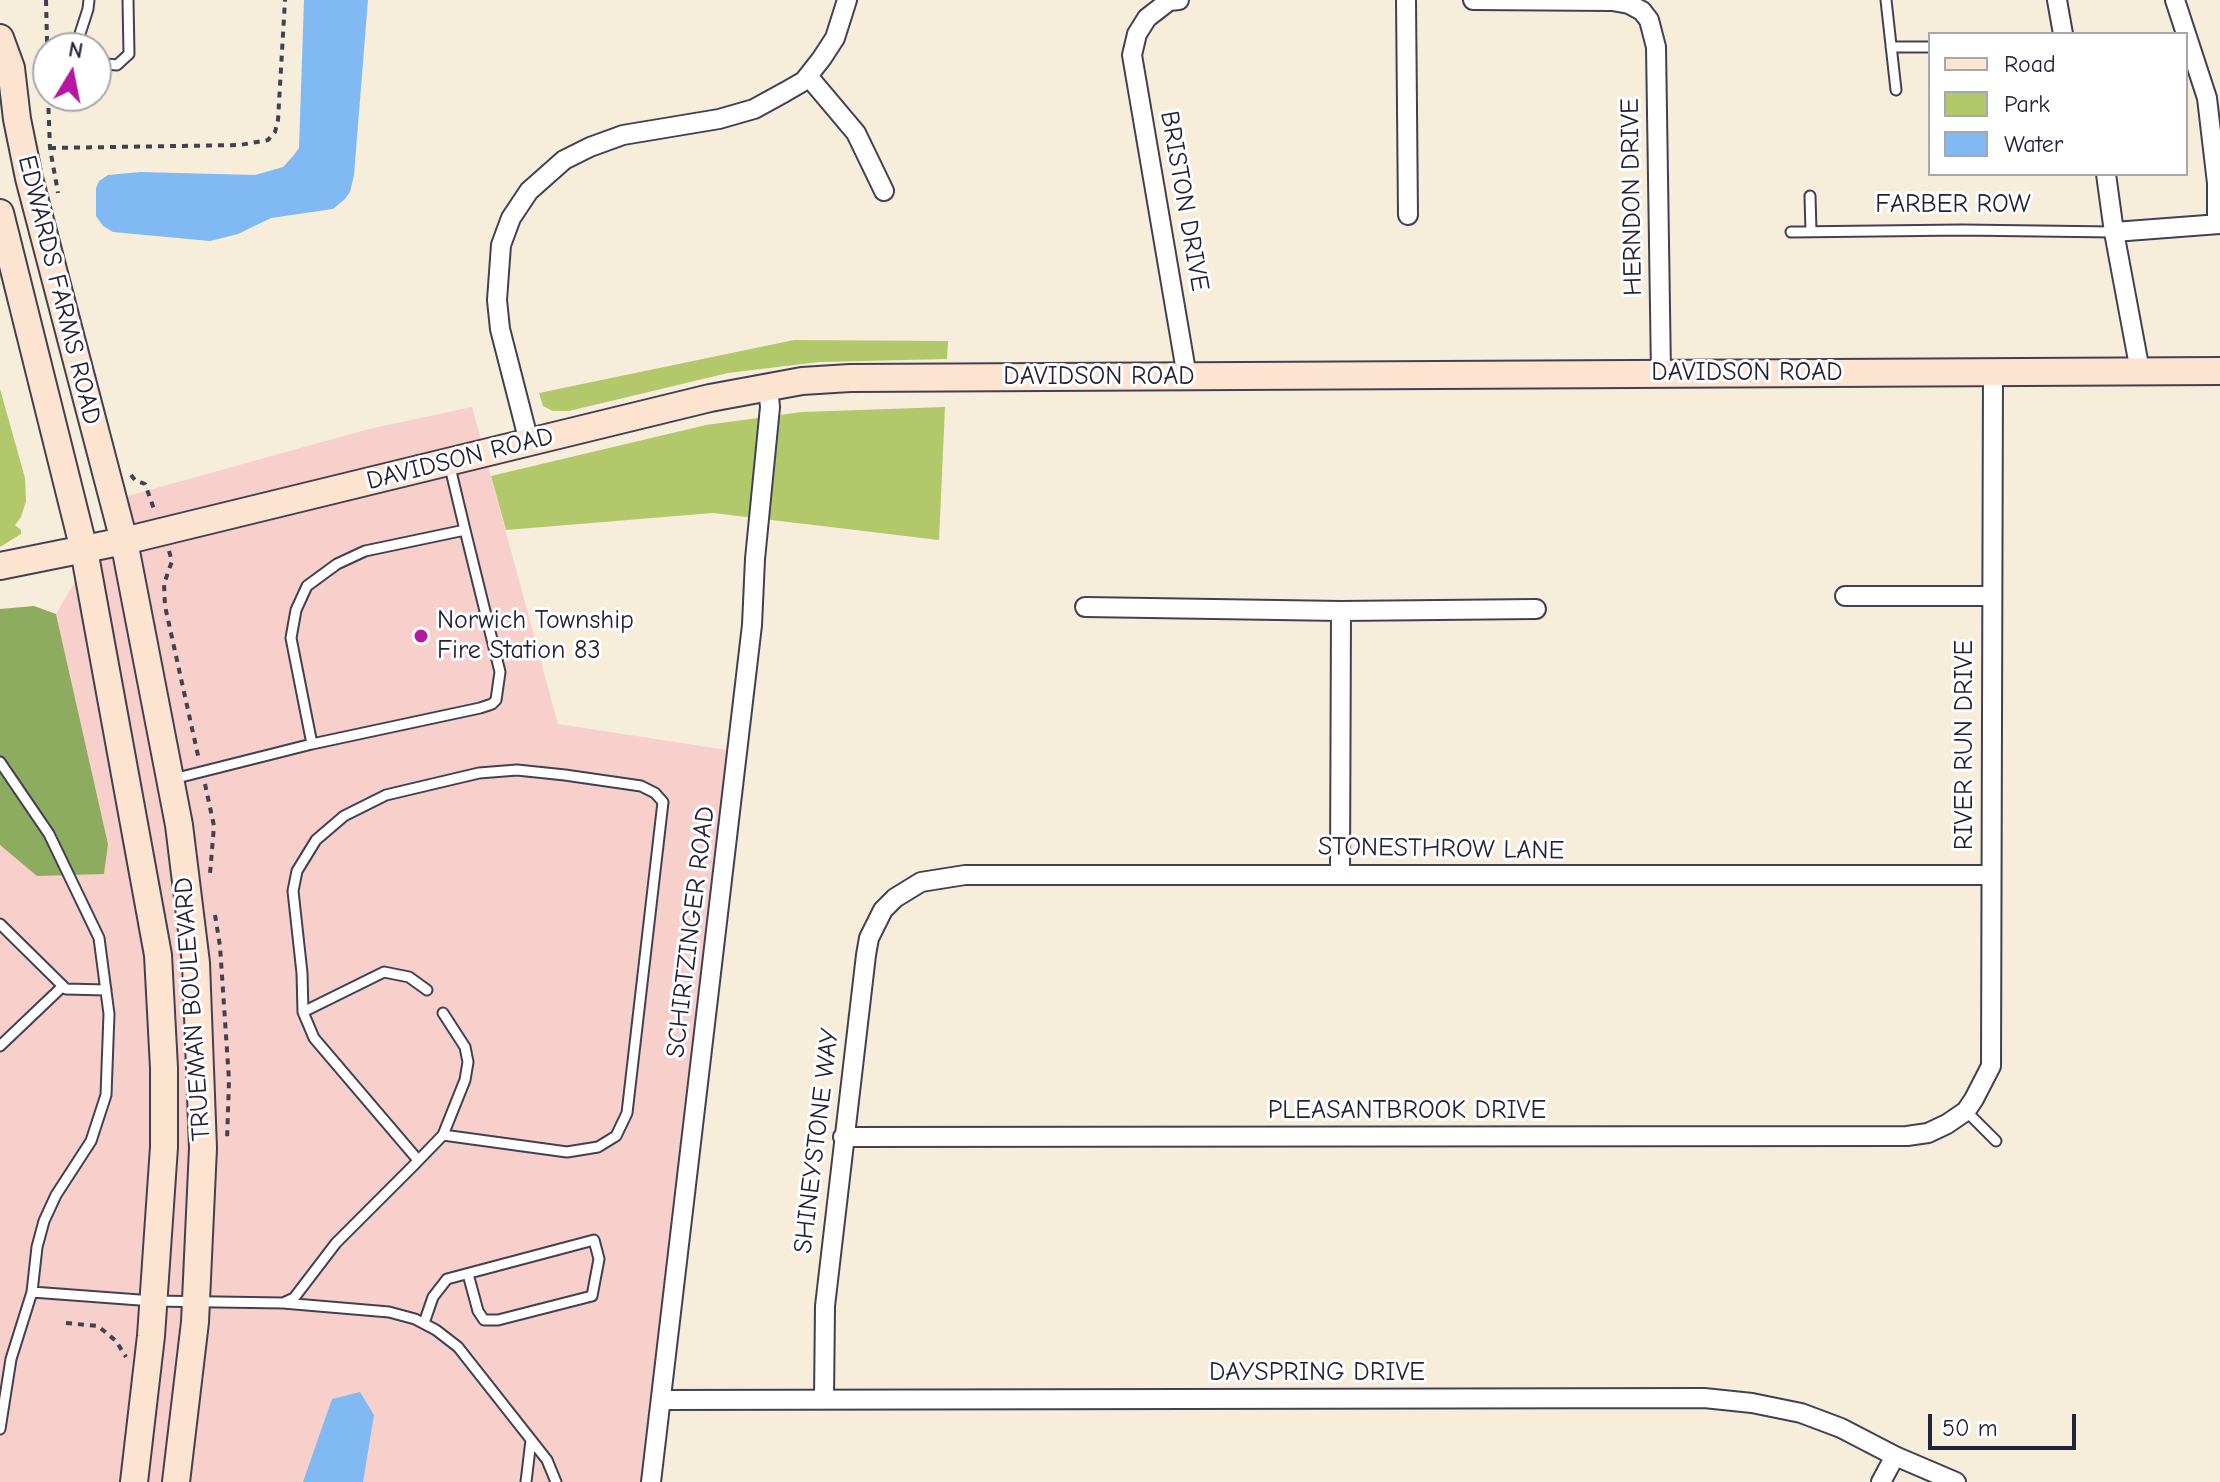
<!DOCTYPE html>
<html>
<head>
<meta charset="utf-8">
<style>
  body { margin:0 }
  #map { position:relative; width:2220px; height:1482px; overflow:hidden; background:#f6eddb; font-family:"Comic Neue",sans-serif }
  canvas { display:block }
  .legend { position:absolute; left:1928px; top:32px; width:260px; height:144px; box-sizing:border-box; background:#fff; border:2px solid #a7a7b1; margin:0; padding:10px 14px; list-style:none; font-size:24px; color:#22223b }
  .legend li { display:flex; align-items:center; gap:16px; height:40px }
  .legend b { width:40px; border:2px solid #a7a7b1 }
  .north { position:absolute; left:32px; top:32px; width:80px; height:80px; box-sizing:border-box; background:#fff; border:2px solid #a7a7b1; border-radius:50%; rotate:10deg; font-size:22px; font-weight:700; line-height:32px; text-align:center; color:#22223b }
  .north::after { content:''; display:block; margin:auto; width:28px; height:36px; background:#b5179e; clip-path:polygon(50% 0,100% 100%,50% 72%,0 100%) }
  .scale { position:absolute; left:1928px; top:1414px; width:148px; height:36px; box-sizing:border-box; border:4px solid #22223b; border-top:0; padding-left:10px; font-size:24px; line-height:28px; white-space:nowrap; color:#22223b; -webkit-text-stroke:6px #fff; paint-order:stroke }
</style>
</head>
<body>
<div id="map">
<canvas width="2220" height="1482"></canvas>
<ul class="legend">
<li><b style="height:10px;background:#fde4d1"></b>Road</li>
<li><b style="height:22px;background:#b3c76b"></b>Park</li>
<li><b style="height:22px;background:#81baf2"></b>Water</li>
</ul>
<div class="north">N</div>
<div class="scale">50 m</div>
</div>
<script>
const ctx = document.querySelector('canvas').getContext('2d');
ctx.lineJoin = 'round';
function fill(path, color) {
  ctx.fillStyle = color;
  ctx.fill(path, 'evenodd');
}
function poly(rows) {
  const path = new Path2D();
  for (const r of rows) {
    path.moveTo(r[0], r[1]);
    for (let i = 2; i < r.length; i += 2) path.lineTo(r[i], r[i + 1]);
  }
  return path;
}
function trace(path, color, width, dash) {
  ctx.strokeStyle = color;
  ctx.lineWidth = width;
  ctx.lineCap = dash ? 'butt' : 'round';
  ctx.setLineDash(dash || []);
  ctx.stroke(path);
}
function drawText(font, color, halo, rows, align = 'center') {
  ctx.font = font + ' "Comic Neue",sans-serif';
  ctx.lineWidth = 6;
  ctx.setLineDash([]);
  ctx.textBaseline = 'middle';
  ctx.strokeStyle = halo;
  ctx.fillStyle = color;
  for (const [text, x, y, turn = 0] of rows) {
    ctx.save();
    ctx.translate(x, y);
    ctx.rotate((+turn || 0) * Math.PI / 180);
    ctx.textAlign = isNaN(turn) ? turn : align;
    if (halo) ctx.strokeText(text, 0, 0);
    ctx.fillText(text, 0, 0);
    ctx.restore();
  }
}
fill(poly([
  [472,407,558,724,727,750,641,1482,0,1482,0,845,38,876,108,844,56,614,124,497,369,429]
]), '#f7d0cc');
fill(poly([
  [794,340,948,341,947,359,819,362,728,373,569,411,553,411,543,406,539,393],
  [0,389,25,478,26,501,21,517,15,525,21,530,21,534,0,547],
  [945,407,939,540,713,513,506,530,491,476,706,425,802,412]
]), '#b3c76b');
fill(poly([
  [34,606,56,614,108,844,104,874,37,876,0,845,0,609]
]), '#8eac5f');
fill(poly([
  [304,0,368,0,354,175,350,192,345,199,333,209,271,218,238,234,210,241,113,232,103,226,96,216,96,188,99,181,108,175,141,172,255,175,283,167,293,156,299,148],
  [360,1392,374,1415,363,1482,303,1482,332,1399]
]), '#81baf2');
const service = poly([
  [1886,0,1896,90],
  [1891,47,1930,47],
  [78,48,77,43,88,9,89,0],
  [96,63,117,65,129,54,128,0],
  [1810,196,1811,231],
  [1791,232,1962,230,2114,232],
  [312,744,480,708,492,704,496,700,500,672,465,530],
  [0,762,49,834,99,938,109,1014,106,1095,91,1141,56,1195,44,1221,37,1247,32,1292,11,1359,0,1429],
  [173,779,312,744,291,638,296,610,307,586,337,564,365,551,465,530,449,463],
  [0,924,66,989,106,990],
  [303,1012,384,972,409,977,427,990],
  [0,1046,63,986],
  [1966,1111,1996,1141],
  [443,1135,465,1080,468,1062,465,1047,443,1013],
  [32,1292,153,1301,283,1303,389,1312,415,1319,436,1330,458,1347,547,1460,556,1482],
  [283,1303,294,1298,336,1243,413,1166,443,1135,567,1152,598,1147,616,1136,627,1113,663,802,655,793,641,786,565,775,517,770,479,773,386,795,344,816,316,840,297,871,293,891,302,973,303,1012,314,1038,418,1160],
  [424,1323,433,1297,447,1279,594,1240,599,1259,592,1296,498,1320,484,1320,478,1311,468,1274],
  [526,1482,531,1440]
]);
const minor = poly([
  [1179,0,1169,1,1147,18,1137,34,1132,55,1187,377],
  [1406,0,1408,215],
  [1473,0,1612,1,1629,4,1642,11,1649,20,1656,47,1661,373],
  [2057,0,2063,34],
  [2175,0,2207,98,2217,183,2217,224],
  [808,76,856,133,884,191],
  [2106,174,2114,232,2140,371],
  [2114,232,2220,224],
  [529,442,500,329,497,300,501,245,511,218,529,191,564,160,590,147,623,135,719,119,754,109,785,92,804,81,822,58,835,38,847,0],
  [1845,596,1990,596],
  [1085,607,1341,611,1536,609],
  [1340,873,1341,611],
  [843,1137,1907,1136,1928,1133,1947,1124,1966,1111,1974,1099,1991,1066,1993,371],
  [824,1399,825,1306,866,955,869,938,883,910,895,898,921,882,965,875,1991,875],
  [662,1400,1704,1398,1752,1403,1801,1413,1841,1428,1895,1456,1956,1482],
  [651,1482,752,625,755,559,770,407,768,387],
  [1881,1482,1895,1456]
]);
const secondary = poly([
  [0,38,11,68,17,119,29,178,124,541,179,825,196,963,203,1148,195,1322,176,1482],
  [0,213,84,550,158,955,164,1068,164,1147,151,1336,134,1482],
  [0,566,124,541,710,398,802,381,850,378,2220,371]
]);
trace(service, '#424053', 13);
trace(minor, '#424053', 22);
trace(secondary, '#424053', 30);
trace(poly([
  [46,0,48,80],
  [48,96,50,148,58,193],
  [50,148,240,145,268,140,275,132,278,120,285,0],
  [131,475,135,480,145,484,155,512],
  [169,551,172,561,164,584,165,606,199,760],
  [205,784,214,826,210,874],
  [215,915,220,946,229,1080,227,1141],
  [66,1323,98,1326,116,1341,126,1357]
]), '#424053', 4, [6, 6]);
trace(service, '#fff', 9);
trace(minor, '#fff', 18);
trace(secondary, '#fde4d1', 26);
for (const [x, y, r, color] of [
  [421,636,8,"#b5179e"]
]) {
  const dot = new Path2D();
  dot.arc(x, y, r, 0, 2 * Math.PI);
  ctx.fillStyle = color;
  ctx.fill(dot);
  trace(dot, '#fff', 3);
}
drawText('26px', '#22223b', '#fff', [
  ["HERNDON DRIVE",1632,197,-91],
  ["BRISTON DRIVE",1184,201,80],
  ["FARBER ROW",1953,205],
  ["EDWARDS FARMS ROAD",59,290,76],
  ["DAVIDSON ROAD",1747,373],
  ["DAVIDSON ROAD",1099,377],
  ["DAVIDSON ROAD",460,459,-14],
  ["RIVER RUN DRIVE",1965,745,-90],
  ["STONESTHROW LANE",1441,849,1],
  ["SCHIRTZINGER ROAD",691,932,-83],
  ["TRUEMAN BOULEVARD",193,1009,-94],
  ["PLEASANTBROOK DRIVE",1407,1111],
  ["SHINEYSTONE WAY",817,1141,-83],
  ["DAYSPRING DRIVE",1317,1373]
]);
drawText('26px', '#22223b', '#fff', [
  ["Norwich Township",437,621],
  ["Fire Station 83",437,651]
], 'left');
</script>
</body>
</html>
